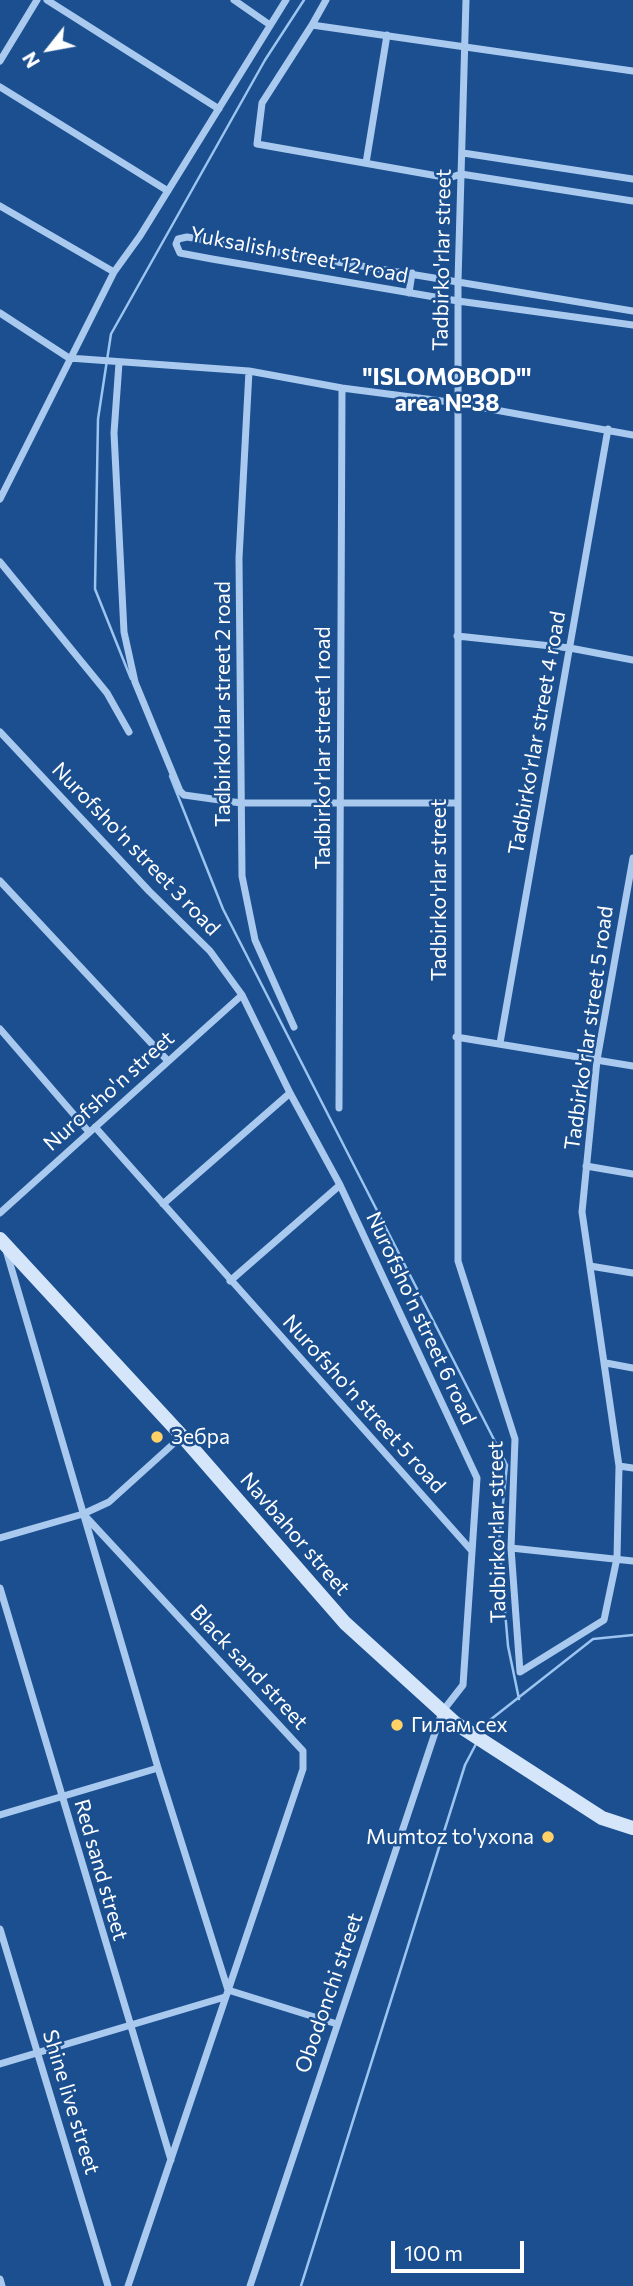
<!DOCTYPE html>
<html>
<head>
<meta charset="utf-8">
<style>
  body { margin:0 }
  #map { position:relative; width:633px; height:2286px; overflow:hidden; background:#1b4f8f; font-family:Commissioner,sans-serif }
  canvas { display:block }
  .north { position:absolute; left:14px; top:14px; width:70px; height:70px; -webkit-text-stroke:5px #1b4f8f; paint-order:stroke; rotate:239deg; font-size:19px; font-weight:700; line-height:28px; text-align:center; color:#fff }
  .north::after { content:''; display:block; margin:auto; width:24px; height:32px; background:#fff; clip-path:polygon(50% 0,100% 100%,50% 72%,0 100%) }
  .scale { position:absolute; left:391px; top:2241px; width:133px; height:32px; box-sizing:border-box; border:4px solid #fff; border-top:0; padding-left:9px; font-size:21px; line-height:24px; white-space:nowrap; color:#fff; -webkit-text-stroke:5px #1b4f8f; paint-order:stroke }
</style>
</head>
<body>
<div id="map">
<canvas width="633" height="2286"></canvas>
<div class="north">N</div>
<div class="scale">100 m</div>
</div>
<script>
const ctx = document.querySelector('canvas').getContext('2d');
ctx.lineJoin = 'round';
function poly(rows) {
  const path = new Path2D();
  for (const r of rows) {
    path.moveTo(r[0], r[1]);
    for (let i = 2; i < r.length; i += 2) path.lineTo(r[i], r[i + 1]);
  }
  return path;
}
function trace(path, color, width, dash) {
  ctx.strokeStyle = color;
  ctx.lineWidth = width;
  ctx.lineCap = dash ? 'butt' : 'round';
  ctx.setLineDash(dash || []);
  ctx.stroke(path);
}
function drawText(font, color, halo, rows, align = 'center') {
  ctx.font = font + ' Commissioner,sans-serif';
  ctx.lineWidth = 5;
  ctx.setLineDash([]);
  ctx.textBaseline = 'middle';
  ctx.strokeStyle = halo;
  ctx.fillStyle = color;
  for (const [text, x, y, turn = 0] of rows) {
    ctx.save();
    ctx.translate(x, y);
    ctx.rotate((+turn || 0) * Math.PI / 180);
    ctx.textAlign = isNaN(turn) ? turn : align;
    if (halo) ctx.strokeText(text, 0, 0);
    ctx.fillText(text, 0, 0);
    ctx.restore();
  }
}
trace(poly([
  [131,679,95,589,98,419,111,334,265,60,304,0],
  [170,776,223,909,507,1465,499,1541,508,1646,519,1699],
  [481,1735,490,1720,593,1639,633,1635],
  [301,2286,465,1765,476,1744]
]), '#9cc4f0', 2.5);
trace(poly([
  [47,0,219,109],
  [234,0,270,25],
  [466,0,458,281,458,1261,515,1439,511,1548,520,1672,604,1620,617,1558,619,1466,582,1212,597,1060,633,858],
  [312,25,326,0],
  [0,61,37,0],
  [633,71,312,25,262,103,257,144,449,178,461,174,633,201],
  [0,87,168,191],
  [463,153,633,179],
  [366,163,387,35],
  [0,206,114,272],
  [409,293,412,273],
  [633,311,187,237,178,239,176,244,180,253,212,259,458,301,633,325],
  [0,313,69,358,249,371,342,388,457,403,633,435],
  [119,363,114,433,124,632,135,682,180,791,184,795,241,803,456,803],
  [249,371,239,558,242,876,255,940,294,1027],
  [0,499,114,272,140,236,286,0],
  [0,562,107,693,129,732],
  [457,636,570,648,633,660],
  [0,732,149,891,210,951,242,995,290,1093,340,1185,477,1478,463,1685,442,1712,250,2286],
  [0,881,168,1061],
  [0,1029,89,1132],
  [456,1037,633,1066],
  [500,1043,608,429],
  [339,1108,342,388],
  [95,1127,472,1551],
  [586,1166,633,1174],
  [163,1204,290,1093],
  [0,1213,242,995],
  [6,1250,158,1768,228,1990,337,2024],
  [590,1266,633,1273],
  [230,1281,340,1185],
  [606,1363,633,1368],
  [619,1466,633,1468],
  [86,1517,303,1751,303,1769,128,2286],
  [0,1538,83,1514,109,1502,182,1436],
  [511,1548,633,1561],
  [0,1588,171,2160],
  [0,1815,158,1768],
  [0,1929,108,2286],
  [0,2064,225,1997],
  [0,2279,2,2286]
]), '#a9c9ee', 7);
trace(poly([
  [0,1239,182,1436,345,1623,455,1723,602,1818,633,1828]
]), '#d6e6fa', 14);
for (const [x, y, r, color] of [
  [157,1437,7,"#ffd166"],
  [397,1725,7,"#ffd166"],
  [548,1837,7,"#ffd166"]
]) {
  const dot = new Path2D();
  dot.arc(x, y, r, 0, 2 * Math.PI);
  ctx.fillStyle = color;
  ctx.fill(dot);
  trace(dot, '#1b4f8f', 2.5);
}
drawText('21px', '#fff', '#1b4f8f', [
  ["Yuksalish street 12 road",299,255,11],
  ["Tadbirko'rlar street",442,260,-89],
  ["Tadbirko'rlar street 2 road",223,704,-90],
  ["Tadbirko'rlar street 4 road",537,733,-80],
  ["Tadbirko'rlar street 1 road",323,748,-90],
  ["Nurofsho'n street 3 road",136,849,46],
  ["Tadbirko'rlar street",439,890,-90],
  ["Tadbirko'rlar street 5 road",589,1028,-82],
  ["Nurofsho'n street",109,1091,-42],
  ["Nurofsho'n street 6 road",421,1318,65],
  ["Nurofsho'n street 5 road",364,1404,48],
  ["Tadbirko'rlar street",497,1532,-91],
  ["Navbahor street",295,1534,49],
  ["Black sand street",249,1667,47],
  ["Red sand street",101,1870,74],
  ["Obodonchi street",329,1993,-71],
  ["Shine live street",71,2102,73]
]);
drawText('21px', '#fff', '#1b4f8f', [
  ["Зебра",171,1437],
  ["Гилам сех",411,1725],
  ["Mumtoz to'yxona",534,1837,"right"]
], 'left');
drawText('bold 23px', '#fff', '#1b4f8f', [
  ["\"ISLOMOBOD\"'",447,377],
  ["area №38",447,403]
]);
</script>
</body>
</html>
